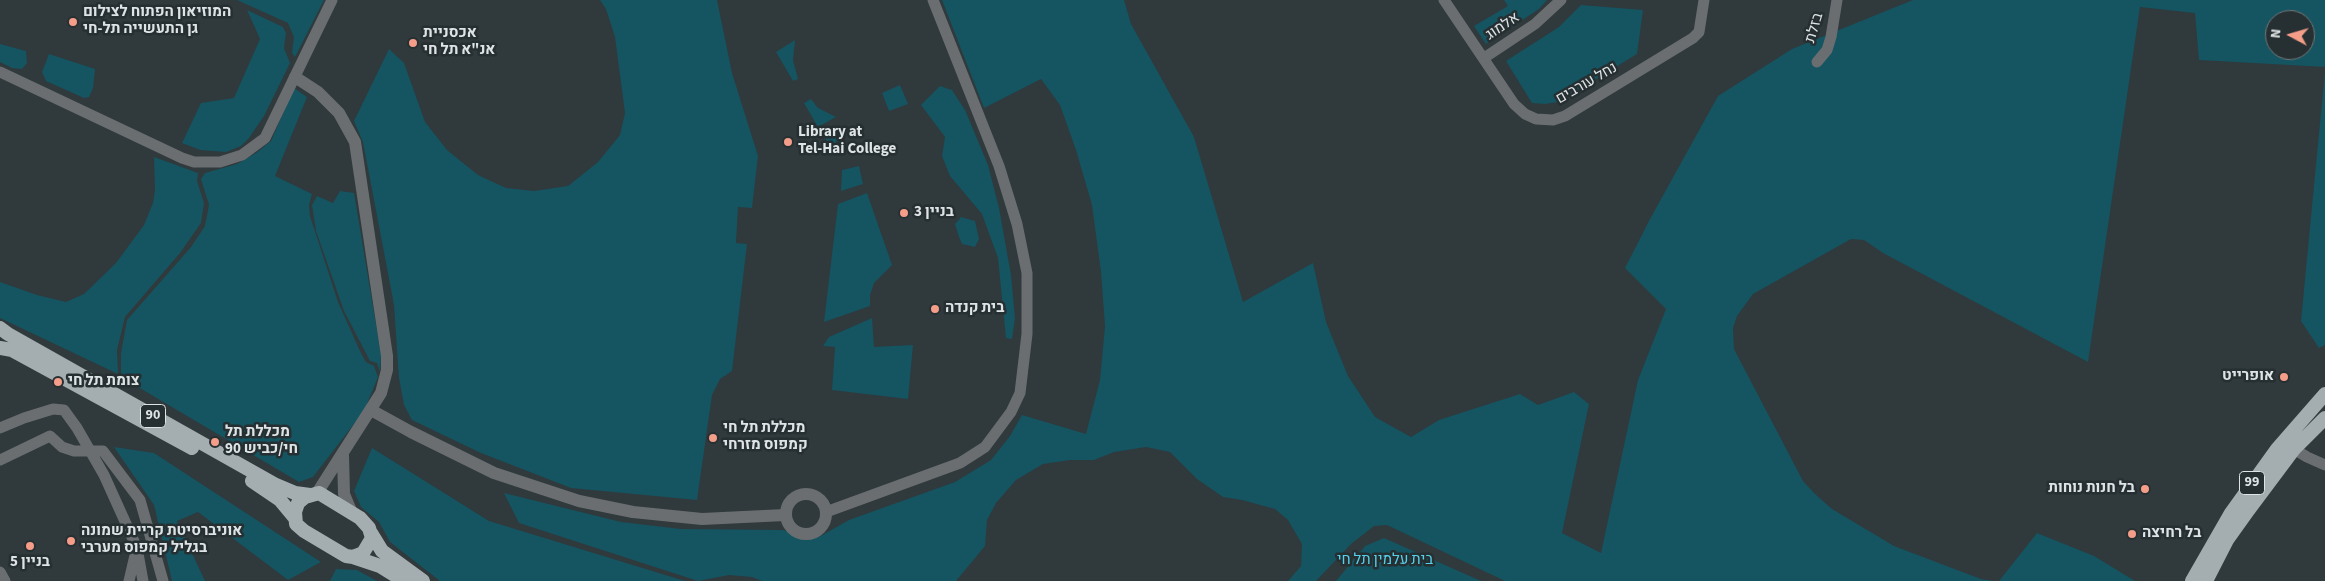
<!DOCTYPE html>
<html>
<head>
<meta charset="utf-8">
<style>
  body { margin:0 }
  #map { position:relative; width:2325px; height:581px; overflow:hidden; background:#30393c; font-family:"Source Sans 3",sans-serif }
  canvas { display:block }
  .north { position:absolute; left:2265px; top:10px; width:50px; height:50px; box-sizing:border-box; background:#262f31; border:1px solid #707779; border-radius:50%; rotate:276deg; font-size:14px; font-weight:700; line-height:20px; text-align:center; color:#dee4e6 }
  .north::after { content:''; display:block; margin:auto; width:18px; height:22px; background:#f49e89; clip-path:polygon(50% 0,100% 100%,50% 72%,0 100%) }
</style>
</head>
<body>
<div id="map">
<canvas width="2325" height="581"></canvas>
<div class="north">N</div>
</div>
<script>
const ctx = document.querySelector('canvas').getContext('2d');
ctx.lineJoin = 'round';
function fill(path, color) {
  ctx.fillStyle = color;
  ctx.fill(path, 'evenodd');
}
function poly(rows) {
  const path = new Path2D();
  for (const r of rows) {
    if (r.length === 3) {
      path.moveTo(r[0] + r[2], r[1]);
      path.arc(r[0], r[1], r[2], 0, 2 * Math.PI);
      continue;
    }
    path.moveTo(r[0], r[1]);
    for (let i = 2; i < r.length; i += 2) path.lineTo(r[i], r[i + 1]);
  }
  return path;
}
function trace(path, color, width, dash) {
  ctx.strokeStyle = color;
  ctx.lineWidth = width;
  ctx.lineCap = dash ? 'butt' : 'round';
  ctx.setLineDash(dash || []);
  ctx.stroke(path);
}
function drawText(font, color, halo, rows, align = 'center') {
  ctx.font = font + ' "Source Sans 3",Heebo,sans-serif';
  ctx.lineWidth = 5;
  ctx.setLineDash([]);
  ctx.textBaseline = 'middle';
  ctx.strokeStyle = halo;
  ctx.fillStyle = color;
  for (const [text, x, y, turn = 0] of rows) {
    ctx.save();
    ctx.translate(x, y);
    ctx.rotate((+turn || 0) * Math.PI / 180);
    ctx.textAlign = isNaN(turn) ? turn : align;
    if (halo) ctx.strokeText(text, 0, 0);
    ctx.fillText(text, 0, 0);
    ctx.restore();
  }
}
fill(poly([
  [237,0,324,0,295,57,292,53,294,37,288,23],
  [600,0,717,0,732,73,758,156,752,208,738,207,736,243,747,244,732,371,720,379,712,395,697,500,571,488,481,453,412,420,404,405,399,378,394,305,363,142,354,121,389,49,404,63,425,122,447,150,478,175,506,188,534,191,568,186,598,162,620,135,625,113,615,37,606,9],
  [942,0,1124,0,1131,24,1194,137,1243,302,1313,263,1326,322,1348,376,1375,417,1411,437,1439,420,1520,394,1538,405,1574,392,1589,404,1562,533,1601,553,1638,380,1666,309,1625,268,1650,219,1718,96,1792,49,1913,0,2325,0,2325,67,2199,60,2195,13,2140,7,2088,362,1883,253,1864,240,1851,239,1753,294,1737,316,1733,328,1734,349,1803,481,1815,494,1832,509,1894,546,1981,579,1993,581,1505,581,1387,525,1374,526,1351,544,1316,581,1288,581,1301,566,1302,544,1288,520,1275,509,1242,500,1223,497,1197,479,1170,452,1146,447,1114,452,1094,460,1070,460,1043,464,1016,480,996,503,987,520,985,546,956,581,762,581,752,577,729,575,698,581,519,523,504,493,621,522,681,529,782,530,819,537,849,520,955,482,991,460,1010,436,1022,415,1086,434,1100,380,1105,326,1101,272,1092,205,1076,150,1060,105,1041,79,984,108],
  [2275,20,2305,20,2305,50,2275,50],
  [1504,0,1547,0,1539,9,1486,44,1474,26,1508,6],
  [1581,5,1643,10,1637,54,1558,102,1545,104,1532,103,1506,61,1559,27],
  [247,10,283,27,286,33,284,48,290,63,264,116,249,138,241,146,226,152,200,150,182,143,201,103,234,98,260,39],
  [795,40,793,60,798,79,793,81,776,52],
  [0,44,26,51,27,63,22,69,12,68,0,62],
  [49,54,95,69,93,88,89,97,84,98,46,81,42,72],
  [2325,71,2325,345,2319,348,2301,321],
  [900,85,908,104,889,111,882,93],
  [940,86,952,90,965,110,988,165,999,208,1011,275,1015,318,1012,339,1006,338,998,258,982,214,950,176,942,156,945,137,921,105],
  [294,88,307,97,275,176,312,194,309,205,310,216,338,302,360,351,366,362,374,366,378,377,364,411,313,477,299,482,121,377,121,353,127,320,191,247,205,226,209,205,201,179,205,173,237,164,256,153,271,141],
  [811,99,818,108,836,117,818,127,804,103],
  [838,127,835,155,823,134],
  [154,157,198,173,197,181,204,203,201,223,180,253,125,317,117,350,118,374,0,318,0,282,37,295,66,302,84,294,116,263,144,225,153,203,155,190],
  [859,166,863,184,841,191,842,170],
  [340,191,354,193,381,355,380,372,377,363,370,361,344,311,316,231,312,205,317,196,333,203],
  [867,193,892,265,874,283,870,295,870,306,824,322,838,204],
  [961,217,975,221,979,239,975,247,962,244,959,237,955,224],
  [872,318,874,347,913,345,908,399,832,390,835,347,823,346,829,337],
  [114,447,154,453,321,562,288,580,198,512,177,521,205,581,172,581,154,505],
  [372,448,489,521,685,581,440,581,390,542,379,522,361,507,354,491],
  [2037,533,2094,556,2135,581,1999,581],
  [1384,538,1481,581,1336,581,1365,546],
  [336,569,357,570,377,581,330,581]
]), '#155461');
trace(poly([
  [1444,0,1514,104,1525,114,1536,119,1553,120,1565,116,1693,38,1699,32,1704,0],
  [1484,58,1535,24,1561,0],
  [1817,62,1827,50,1831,37,1837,0],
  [0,72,182,158,194,162,220,162,242,155,265,138,332,0],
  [0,428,24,418,53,409,64,410,77,428,104,475,137,548,143,581],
  [2294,449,2307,457,2325,465],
  [0,460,50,436,62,447,74,451,103,451,140,500,163,581],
  [826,512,960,463,985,447,1011,412,1020,393,1027,334,1027,273,1017,224,999,166,933,0],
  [0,572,5,581],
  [129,581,136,551]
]), '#6a6e70', 11);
trace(poly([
  [295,77,318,92,339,113,355,142,387,356,387,370,381,393,317,493],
  [371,410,411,432,494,473,579,501,633,512,702,519,785,515],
  [343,455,344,494,352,513],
  [806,514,20]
]), '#6a6e70', 12);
trace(poly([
  [0,328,8,334,276,485,295,493,310,495],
  [0,348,12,350,192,448],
  [252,481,280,500,295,518],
  [319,493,360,518,369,528,372,538,363,553,353,557,346,556,304,531,296,524,295,512,298,503,305,497,319,493],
  [371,533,382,551,423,581],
  [353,557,380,566,404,581],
  [2192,581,2231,513,2277,449,2325,394],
  [2206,581,2227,540,2247,512,2294,449,2325,418]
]), '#a4aeb1', 14);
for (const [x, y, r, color] of [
  [73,22,5,"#f49e89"],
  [413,43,5,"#f49e89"],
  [788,142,5,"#f49e89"],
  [904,213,5,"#f49e89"],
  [935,309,5,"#f49e89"],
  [2284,377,5,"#f49e89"],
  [58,382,5,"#f49e89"],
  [713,438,5,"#f49e89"],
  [215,442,5,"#f49e89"],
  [2145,489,5,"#f49e89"],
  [2132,534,5,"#f49e89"],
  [71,541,5,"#f49e89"],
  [30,546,5,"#f49e89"]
]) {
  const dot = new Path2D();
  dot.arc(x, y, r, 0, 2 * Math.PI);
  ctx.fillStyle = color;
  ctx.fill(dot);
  trace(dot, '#262f31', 2);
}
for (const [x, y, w] of [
  [153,416,25],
  [2252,483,25]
]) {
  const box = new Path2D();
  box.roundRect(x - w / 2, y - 11.5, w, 23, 4);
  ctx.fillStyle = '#262f31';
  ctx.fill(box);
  trace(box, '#dee4e6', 1);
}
drawText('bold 14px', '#dee4e6', null, [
  ["90",153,416],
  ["99",2252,483]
]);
drawText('bold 15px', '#dee4e6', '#262f31', [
  ["המוזיאון הפתוח לצילום",83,13],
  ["גן התעשייה תל-חי",83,30],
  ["אכסניית",423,34],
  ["אנ\"א תל חי",423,51],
  ["Library at",798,133],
  ["Tel-Hai College",798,150],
  ["בניין 3",914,213],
  ["בית קנדה",945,309],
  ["אופרייט",2274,377,"right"],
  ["צומת תל חי",68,382],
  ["מכללת תל חי",723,429],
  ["קמפוס מזרחי",723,446],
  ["מכללת תל",225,433],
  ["חי/כביש 90",225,450],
  ["בל חנות נוחות",2135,489,"right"],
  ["אוניברסיטת קריית שמונה",81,532],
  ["בגליל קמפוס מערבי",81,549],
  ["בל רחיצה",2142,534],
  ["בניין 5",30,563,"center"]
], 'left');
drawText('15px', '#dee4e6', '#262f31', [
  ["אלמוג",1503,27,-34],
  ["בזלת",1815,28,-73],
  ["נחל עורבים",1587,84,-30]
]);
drawText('15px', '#56d1ec', '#262f31', [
  ["בית עלמין תל חי",1385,561]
]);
</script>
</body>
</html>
